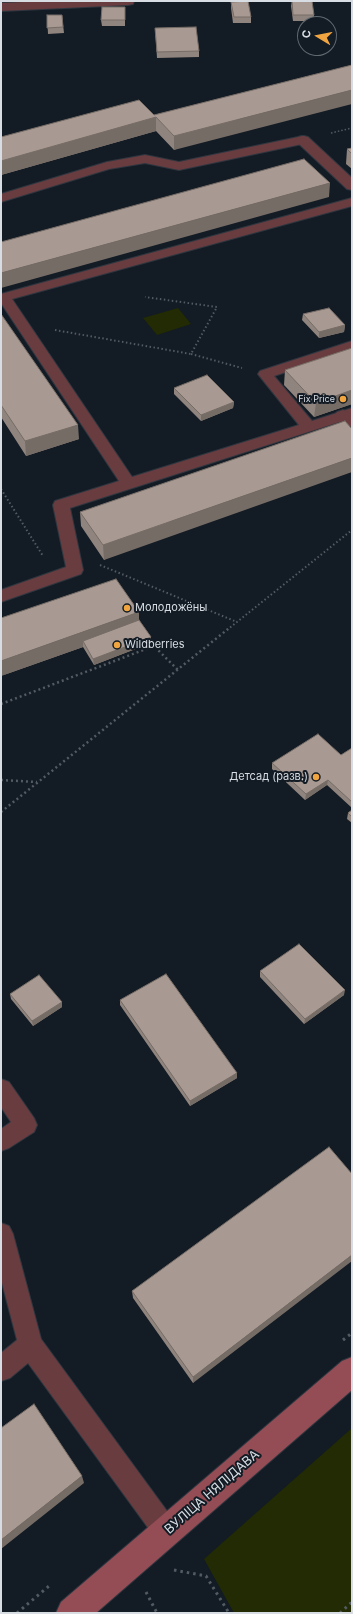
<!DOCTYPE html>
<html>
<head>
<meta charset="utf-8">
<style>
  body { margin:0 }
  #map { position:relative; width:353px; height:1614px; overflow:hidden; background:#131b24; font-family:Inter,sans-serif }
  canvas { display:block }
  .frame { position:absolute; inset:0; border:2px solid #d7dde3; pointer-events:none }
  .north { position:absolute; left:297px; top:16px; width:40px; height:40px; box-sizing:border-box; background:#131b24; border:1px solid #616970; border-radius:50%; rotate:280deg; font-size:11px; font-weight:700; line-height:16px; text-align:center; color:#d7dde3 }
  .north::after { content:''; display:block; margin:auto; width:14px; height:18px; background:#f1a540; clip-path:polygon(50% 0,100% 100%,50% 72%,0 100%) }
</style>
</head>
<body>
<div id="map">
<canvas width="353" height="1614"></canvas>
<div class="frame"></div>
<div class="north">С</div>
</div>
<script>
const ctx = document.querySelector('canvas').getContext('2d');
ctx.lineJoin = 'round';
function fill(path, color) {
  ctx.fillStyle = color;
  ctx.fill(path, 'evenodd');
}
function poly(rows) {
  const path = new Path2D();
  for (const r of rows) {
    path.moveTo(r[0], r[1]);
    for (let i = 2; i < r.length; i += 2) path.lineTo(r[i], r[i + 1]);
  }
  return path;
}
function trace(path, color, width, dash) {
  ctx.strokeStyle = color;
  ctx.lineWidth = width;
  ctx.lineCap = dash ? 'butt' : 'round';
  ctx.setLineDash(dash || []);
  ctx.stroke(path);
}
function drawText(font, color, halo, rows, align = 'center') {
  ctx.font = font + ' Inter,sans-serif';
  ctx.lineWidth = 4;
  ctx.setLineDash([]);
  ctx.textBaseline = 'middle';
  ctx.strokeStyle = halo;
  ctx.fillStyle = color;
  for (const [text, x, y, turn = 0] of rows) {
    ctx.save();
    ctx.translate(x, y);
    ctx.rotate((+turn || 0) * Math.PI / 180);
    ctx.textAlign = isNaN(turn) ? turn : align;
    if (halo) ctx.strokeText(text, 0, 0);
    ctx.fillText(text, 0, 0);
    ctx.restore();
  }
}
fill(poly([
  [178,308,191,324,157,335,143,318],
  [352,1428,352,1613,234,1613,204,1559]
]), '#222b03');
const lane = poly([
  [303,136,307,137,309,140,307,143,179,170,145,163,109,169,1,202,1,194,107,162,145,155,179,162,303,136],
  [352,198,352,206,12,299,132,477,299,425,258,374,260,371,352,341,352,350,274,376,312,421,352,408,352,418,70,508,83,570,81,574,1,602,1,590,66,567,53,505,55,501,119,481,1,303,1,294,352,198],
  [1,1079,9,1082,34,1118,37,1125,34,1132,9,1148,1,1151,1,1129,11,1122,1,1107,1,1079],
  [1,1223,9,1226,13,1234,41,1339,175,1522,179,1531,175,1540,166,1544,157,1540,28,1363,10,1378,1,1381,1,1353,17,1340,1,1279,1,1223]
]);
const street = poly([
  [46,1,134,1,133,4,128,5,1,11,1,3,46,1],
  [303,136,308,137,352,178,352,190,347,189,298,143,296,140,298,137,303,136],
  [343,410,352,414,352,427,337,420,334,416,337,412,343,410]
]);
const secondary = poly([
  [352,1357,352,1390,96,1613,56,1613,61,1602,342,1361,352,1357]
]);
trace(lane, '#2e363f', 2);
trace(street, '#2e363f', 2);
trace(secondary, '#2e363f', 2);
trace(poly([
  [331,133,352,128]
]), '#535a62', 1.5, [1.5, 2]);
trace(poly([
  [55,330,191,354,217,307,145,297],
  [191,354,242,368],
  [1,489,43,556],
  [100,565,237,622],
  [227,630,352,530]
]), '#535a62', 2, [1.5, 2.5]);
trace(poly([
  [1,704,154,646,178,670],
  [1,780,37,782],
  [1,812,228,629]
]), '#535a62', 2.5, [2, 3]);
trace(poly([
  [343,1340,352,1333],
  [174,1570,206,1576,229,1613],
  [146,1592,157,1613],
  [17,1613,49,1586],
  [340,1613,352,1602]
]), '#535a62', 3, [2.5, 4]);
fill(lane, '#693c40');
fill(street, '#693c40');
fill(secondary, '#944c55');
fill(poly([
  [292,1,314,15,314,21,293,21,291,6],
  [231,2,251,17,251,23,233,23,231,8],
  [125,7,125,26,102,26,101,20],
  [47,15,62,15,64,33,48,34],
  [155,28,199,51,199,57,157,58],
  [352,65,174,150,156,131,1,175,1,137,154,115],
  [352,148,352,169,346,164,347,149],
  [1,314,79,439,26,456,1,417],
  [303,314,345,325,344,332,319,338,302,320],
  [352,348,352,404,314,417,284,385,285,370],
  [174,388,234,402,233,408,201,421,174,394],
  [345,421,104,560,81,526,80,512],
  [139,612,139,620,151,637,151,643,94,665,83,647,1,676],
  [352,748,352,808,327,785,305,800,272,769,272,763,341,755],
  [352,810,352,823,347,819,348,813],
  [260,971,344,995,304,1024,260,977],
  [10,994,62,1002,62,1007,33,1026,11,999],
  [120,1000,237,1078,190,1106,120,1005],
  [352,1174,193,1383,133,1298,132,1291]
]), '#90847e');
fill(poly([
  [352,90,352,104,174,150,174,136],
  [156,117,156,131,1,175,1,161],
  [330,183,329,197,1,288,1,273],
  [345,325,344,332,319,338,319,332],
  [352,390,352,404,314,417,316,403],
  [234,402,233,408,201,421,201,415],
  [78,425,79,439,26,456,25,441],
  [352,458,352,472,104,560,103,545],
  [139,612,139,627,83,641,83,647,1,676,1,661],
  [151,637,151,643,94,665,93,659],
  [328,780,327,785,305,800,306,794],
  [345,990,344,995,304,1024,305,1019],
  [62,1002,62,1007,33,1026,32,1021],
  [237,1073,237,1078,190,1106,190,1101],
  [352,1255,352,1261,193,1383,193,1377],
  [82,1476,84,1483,1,1549,1,1540]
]), '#766c66');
const building = poly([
  [248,1,251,17,234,17,231,2,248,1],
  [292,1,312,1,314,15,293,15,292,1],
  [102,7,125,7,125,20,101,20,102,7],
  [47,15,62,15,63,27,47,28,47,15],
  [196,27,199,51,157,52,155,28,196,27],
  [352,65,352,90,174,136,156,117,1,161,1,137,139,100,154,115,352,65],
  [352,148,352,154,347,149,352,148],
  [304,159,330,183,1,273,1,242,304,159],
  [329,308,345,325,319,332,303,314,329,308],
  [1,314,78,425,25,441,1,405,1,314],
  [352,348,352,390,316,403,285,370,352,348],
  [207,375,234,402,201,415,174,388,207,375],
  [345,421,352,429,352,458,103,545,80,512,345,421],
  [116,579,139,612,1,661,1,618,116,579],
  [139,620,151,637,93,659,83,641,139,620],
  [318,734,341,755,352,748,352,802,328,780,306,794,272,763,318,734],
  [352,810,352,817,348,813,352,810],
  [299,944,345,990,305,1019,260,971,299,944],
  [166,974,237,1073,190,1101,120,1000,166,974],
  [39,975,62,1002,32,1021,10,994,39,975],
  [329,1147,352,1174,352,1255,193,1377,132,1291,329,1147],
  [34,1404,82,1476,1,1540,1,1428,34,1404]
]);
fill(building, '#a89a92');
trace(building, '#766c66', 1);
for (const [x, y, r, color] of [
  [343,399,4,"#f1a540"],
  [127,608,4,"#f1a540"],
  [117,645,4,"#f1a540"],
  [316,777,4,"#f1a540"]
]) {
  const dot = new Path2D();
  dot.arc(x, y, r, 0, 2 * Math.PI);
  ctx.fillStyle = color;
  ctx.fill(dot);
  trace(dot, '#131b24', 1.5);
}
drawText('9px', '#d7dde3', '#131b24', [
  ["Fix Price",335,399]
], 'right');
drawText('11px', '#d7dde3', '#131b24', [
  ["Молодожёны",135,608],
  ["Wildberries",125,645],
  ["Детсад (разв.)",308,777,"right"]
], 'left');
drawText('13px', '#d7dde3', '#131b24', [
  ["ВУЛІЦА НЯЛІДАВА",212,1492,-41]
]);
</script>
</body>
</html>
